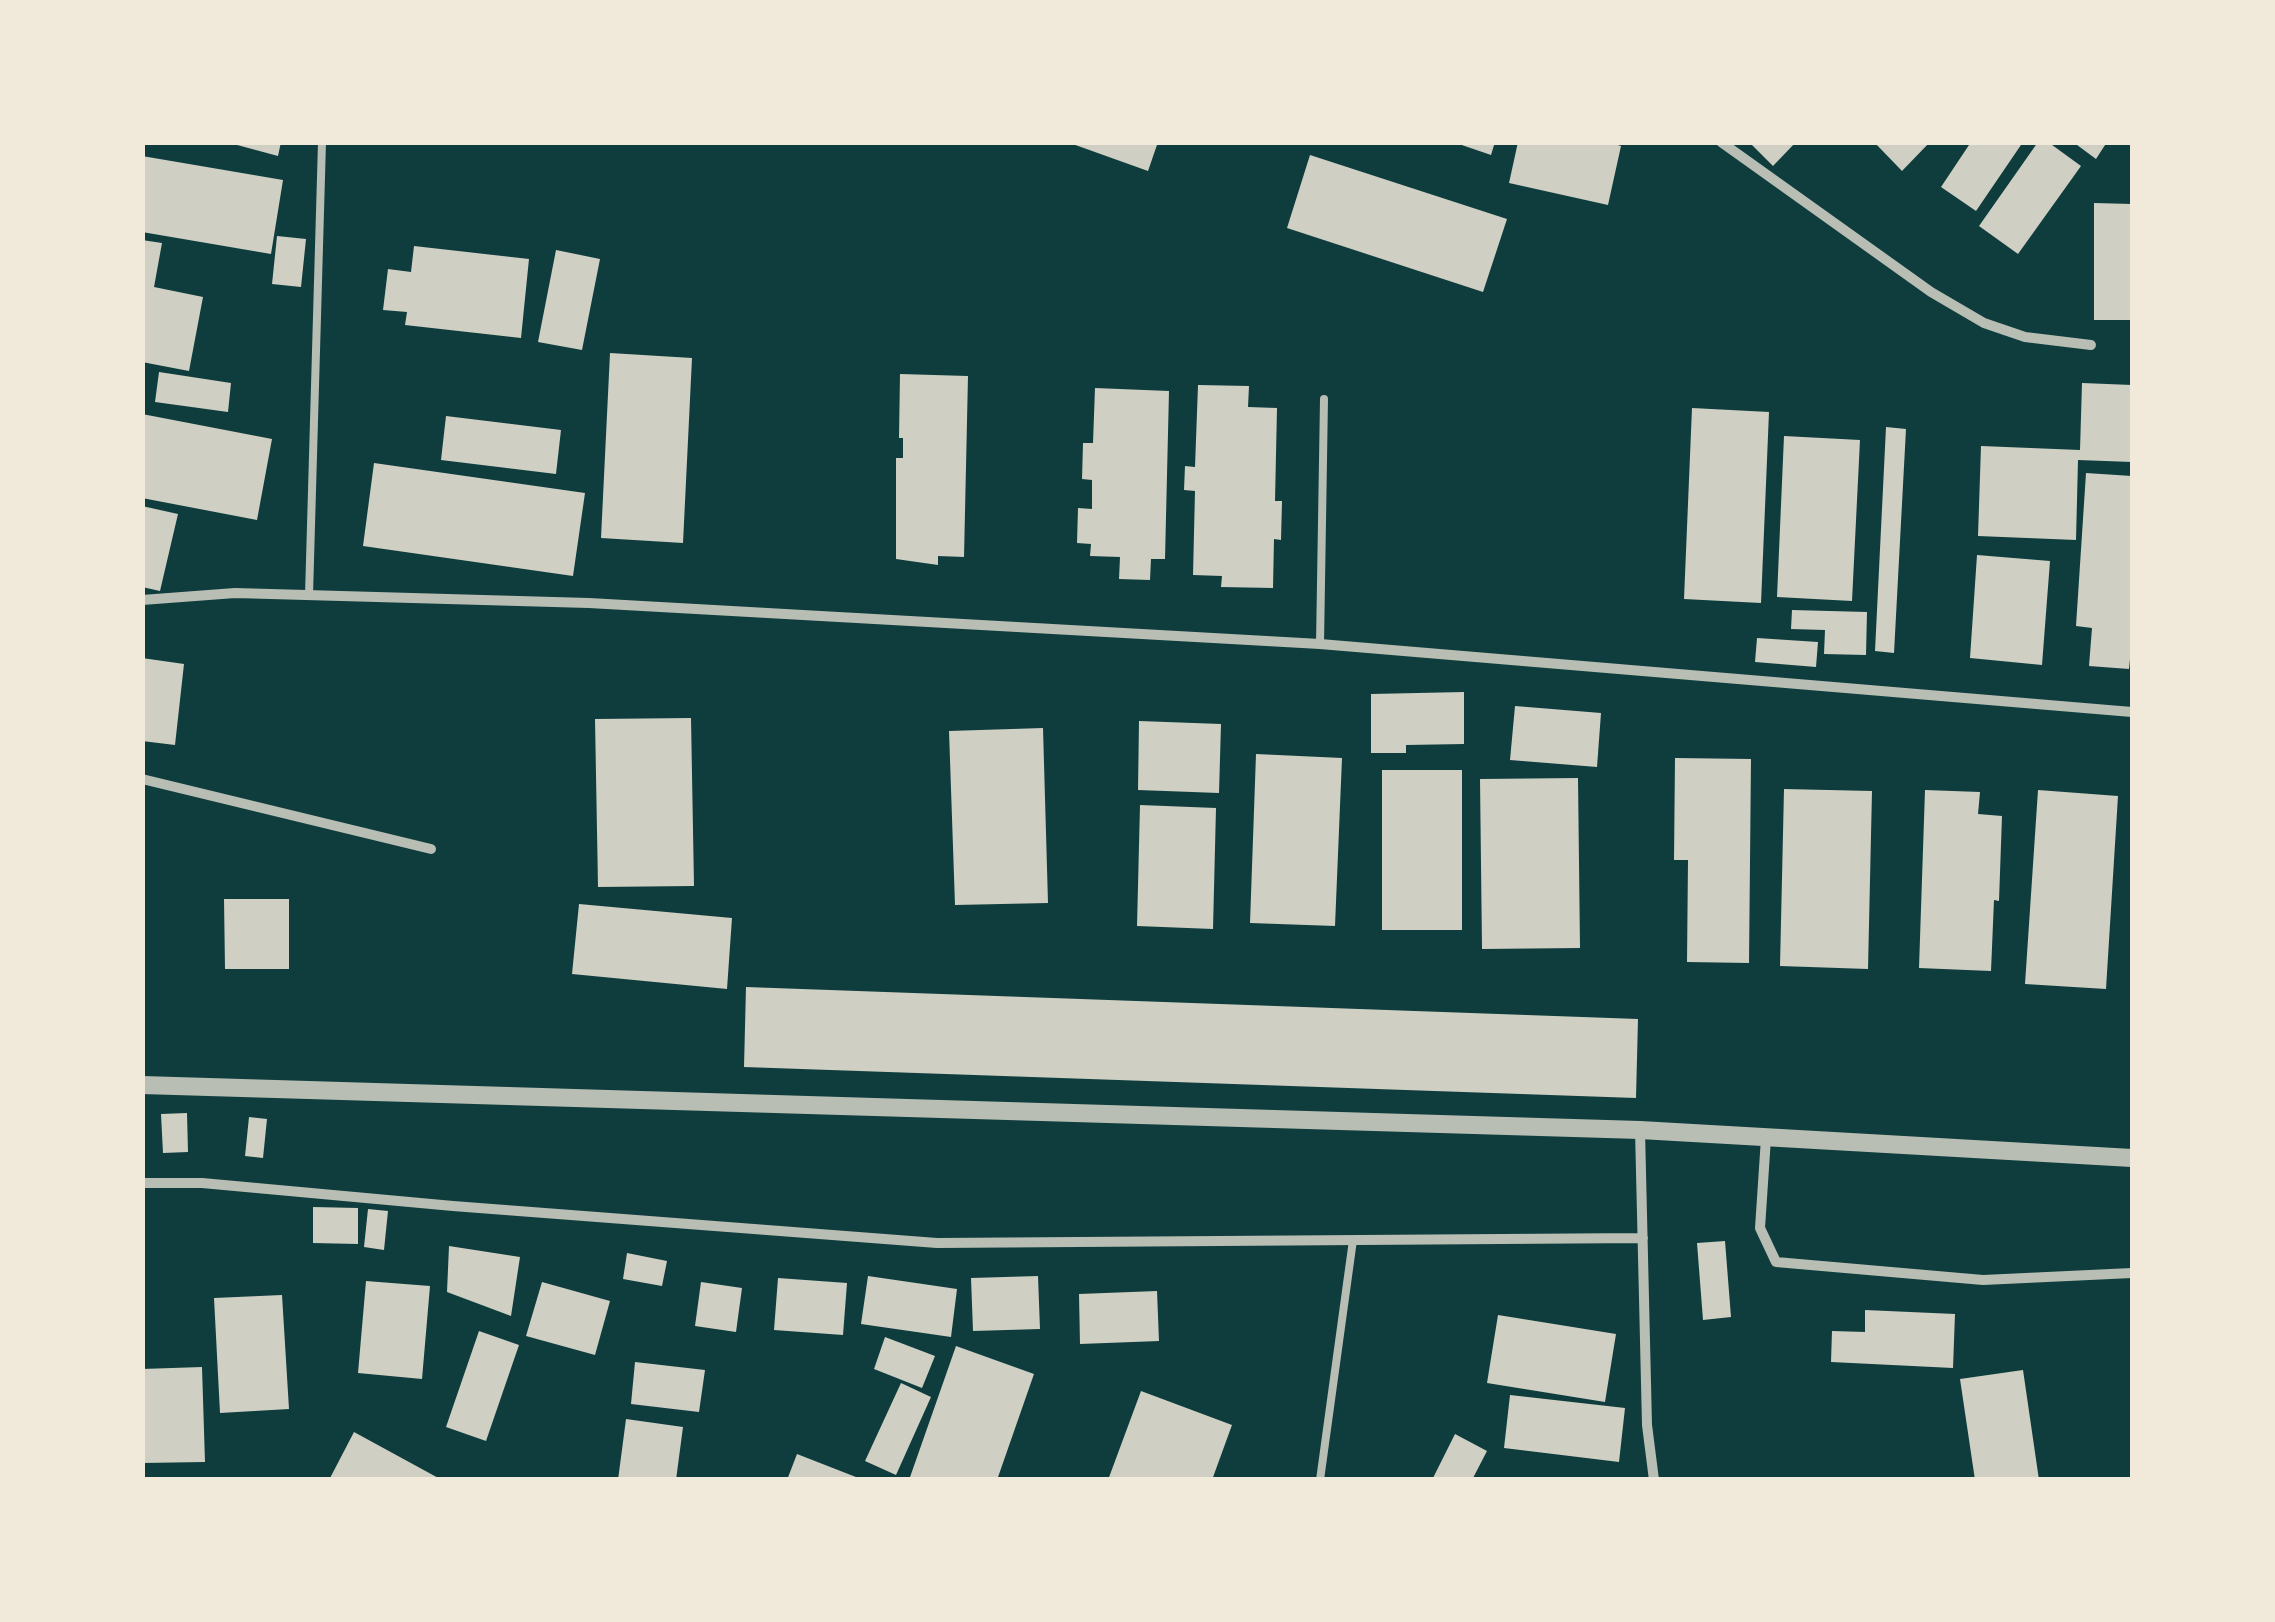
<!DOCTYPE html>
<html>
<head>
<meta charset="utf-8">
<style>
  body { margin:0 }
  #map { position:relative; width:2275px; height:1622px; overflow:hidden; background:#0f3d3e; font-family:Cabin,sans-serif }
  canvas { display:block }
  .frame { position:absolute; inset:0; border:145px solid #f1e9da; pointer-events:none }
</style>
</head>
<body>
<div id="map">
<canvas width="2275" height="1622"></canvas>
<div class="frame"></div>
</div>
<script>
const ctx = document.querySelector('canvas').getContext('2d');
ctx.lineJoin = 'round';
function fill(path, color) {
  ctx.fillStyle = color;
  ctx.fill(path, 'evenodd');
}
function poly(rows) {
  const path = new Path2D();
  for (const r of rows) {
    path.moveTo(r[0], r[1]);
    for (let i = 2; i < r.length; i += 2) path.lineTo(r[i], r[i + 1]);
  }
  return path;
}
function trace(path, color, width, dash) {
  ctx.strokeStyle = color;
  ctx.lineWidth = width;
  ctx.lineCap = dash ? 'butt' : 'round';
  ctx.setLineDash(dash || []);
  ctx.stroke(path);
}
fill(poly([
  [226,142,281,142,278,156],
  [1067,142,1158,142,1148,171],
  [1453,142,1495,142,1491,155],
  [1518,142,1608,142,1621,146,1608,205,1509,183],
  [1749,142,1796,142,1773,166],
  [1874,142,1930,142,1902,171],
  [1971,142,2023,142,1976,211,1941,187],
  [2038,142,2048,142,2081,166,2018,254,1979,226],
  [2073,142,2107,142,2096,159],
  [1310,155,1507,219,1483,292,1287,228],
  [142,156,283,180,271,254,142,232],
  [2094,203,2132,204,2132,320,2094,320],
  [277,236,306,239,301,287,272,284],
  [142,240,162,243,154,287,203,297,189,371,142,362],
  [414,246,529,259,521,338,405,325,407,312,383,310,388,269,411,272],
  [556,250,600,259,582,350,538,342],
  [610,353,692,358,683,543,601,538],
  [159,372,231,383,228,412,155,402],
  [900,374,968,376,964,557,938,556,938,565,896,559,896,458,903,458,903,438,899,438],
  [2082,383,2132,385,2132,462,2078,460,2076,540,1978,536,1981,446,2080,450],
  [1198,385,1249,386,1248,407,1277,408,1275,501,1282,501,1281,540,1274,539,1273,588,1221,587,1222,576,1193,575,1195,491,1184,490,1185,466,1195,467],
  [1095,388,1169,391,1165,559,1151,559,1150,580,1119,579,1120,557,1090,556,1091,544,1077,543,1078,508,1092,509,1092,480,1082,479,1083,443,1093,443],
  [1692,408,1769,412,1761,603,1684,599],
  [142,414,272,439,257,520,142,498],
  [446,416,561,430,556,474,441,460],
  [1886,427,1906,429,1894,653,1875,651],
  [1784,436,1860,440,1852,601,1777,597],
  [374,463,585,493,573,576,363,546],
  [2086,473,2132,476,2132,640,2129,669,2089,666,2092,628,2076,626],
  [142,506,178,514,160,591,142,587],
  [1977,555,2050,561,2042,665,1970,658],
  [1792,610,1867,612,1866,655,1824,654,1825,630,1791,629],
  [1757,638,1818,642,1816,667,1755,662],
  [142,658,184,664,175,745,142,741],
  [1464,692,1464,744,1406,745,1406,753,1371,753,1371,694],
  [1515,706,1601,713,1597,767,1510,760],
  [691,718,694,886,598,887,595,719],
  [1139,721,1221,724,1219,793,1138,790],
  [1043,728,1048,903,955,905,949,731],
  [1256,754,1342,758,1335,926,1250,923],
  [1675,758,1751,759,1749,963,1687,962,1688,860,1674,860],
  [1382,770,1462,770,1462,930,1382,930],
  [1578,778,1580,948,1482,949,1480,779],
  [1784,789,1872,791,1868,969,1780,966],
  [1925,790,1980,792,1978,814,2002,816,1999,901,1994,900,1991,971,1919,968],
  [2038,790,2118,796,2106,989,2025,984],
  [1140,805,1216,808,1213,929,1137,926],
  [224,899,289,899,289,969,225,969],
  [579,904,732,918,727,989,572,974],
  [746,987,1638,1019,1636,1098,744,1067],
  [187,1113,188,1152,163,1153,161,1114],
  [249,1117,267,1119,263,1158,245,1156],
  [313,1207,358,1208,358,1244,313,1243],
  [368,1209,388,1211,384,1250,364,1247],
  [1725,1241,1731,1317,1703,1320,1697,1243],
  [449,1246,520,1257,511,1316,447,1292],
  [627,1253,667,1261,662,1286,623,1279],
  [868,1276,957,1289,951,1337,861,1324],
  [1038,1276,1040,1329,973,1331,971,1278],
  [778,1278,847,1283,843,1335,774,1330],
  [366,1281,430,1286,422,1379,358,1373],
  [542,1282,610,1301,595,1355,526,1336],
  [701,1282,742,1288,736,1332,695,1326],
  [1157,1291,1159,1341,1080,1344,1079,1294],
  [282,1295,289,1409,220,1413,214,1298],
  [1865,1310,1955,1314,1953,1368,1831,1362,1832,1331,1865,1332],
  [1498,1315,1616,1334,1605,1402,1487,1383],
  [479,1331,519,1345,486,1441,446,1427],
  [885,1337,935,1356,922,1388,874,1369],
  [956,1346,1034,1374,997,1480,909,1480],
  [635,1362,705,1370,699,1412,631,1404],
  [202,1367,205,1462,142,1463,142,1369],
  [2023,1370,2039,1480,1975,1480,1960,1379],
  [901,1383,931,1397,896,1475,865,1461],
  [1141,1391,1232,1425,1212,1480,1108,1480],
  [1510,1395,1625,1408,1619,1462,1504,1448],
  [626,1419,683,1427,676,1480,618,1480],
  [354,1432,442,1480,329,1480],
  [1455,1434,1487,1451,1472,1480,1432,1480],
  [797,1454,861,1479,861,1480,787,1480]
]), '#cfcfc3');
trace(poly([
  [309,595,322,142],
  [1320,644,1324,399],
  [1320,1480,1353,1240]
]), '#b8beb3', 8);
trace(poly([
  [1721,142,1931,292,1984,323,2025,337,2091,345],
  [142,600,235,593,589,603,1320,644,2132,712],
  [142,779,431,849],
  [1640,1130,1647,1425,1654,1480],
  [1766,1138,1760,1228,1776,1262,1983,1280,2132,1273],
  [142,1183,202,1183,453,1206,937,1243,1643,1238]
]), '#b8beb3', 10);
trace(poly([
  [142,1085,1640,1130,2132,1158]
]), '#b8beb3', 18);
</script>
</body>
</html>
